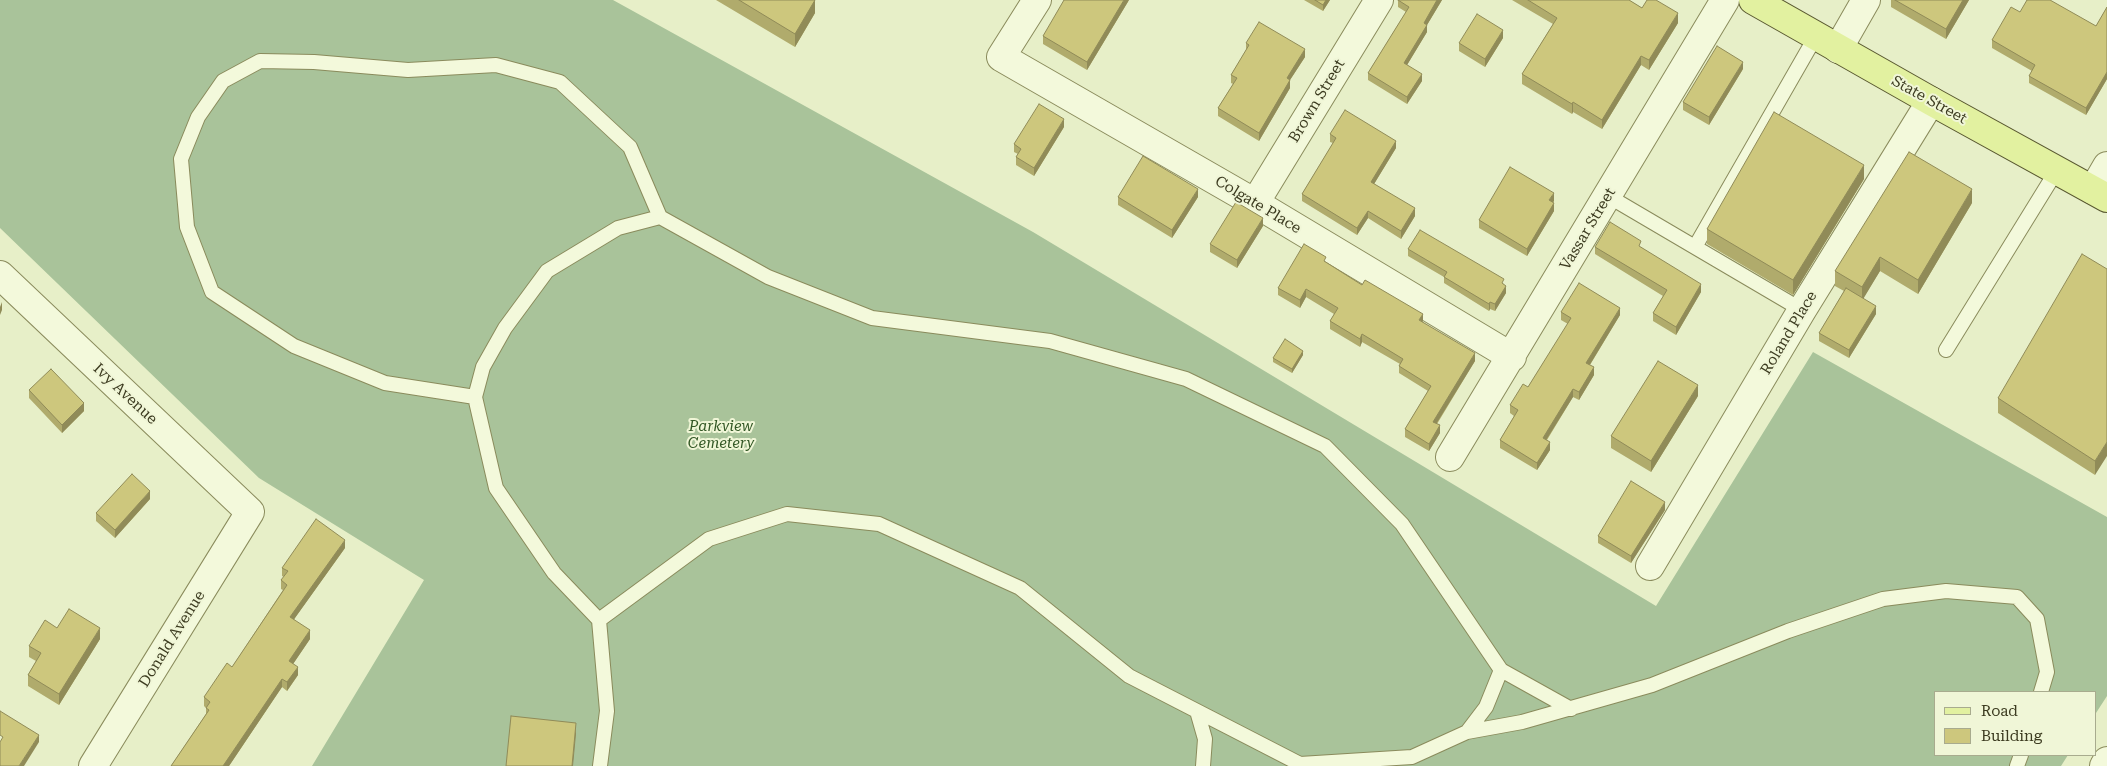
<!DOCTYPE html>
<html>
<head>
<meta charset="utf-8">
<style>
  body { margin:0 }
  #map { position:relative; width:2107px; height:766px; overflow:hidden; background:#e7efc8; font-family:"Roboto Serif",serif }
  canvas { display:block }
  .legend { position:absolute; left:1934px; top:691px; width:162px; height:65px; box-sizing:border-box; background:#f0f6d7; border:1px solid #a8ab8e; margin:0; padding:6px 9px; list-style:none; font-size:15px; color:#3c3b20 }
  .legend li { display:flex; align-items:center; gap:10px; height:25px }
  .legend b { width:25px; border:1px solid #a8ab8e }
</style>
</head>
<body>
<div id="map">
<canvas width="2107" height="766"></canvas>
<ul class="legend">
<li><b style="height:6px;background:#e2f1a0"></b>Road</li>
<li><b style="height:14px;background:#cdc77d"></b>Building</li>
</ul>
</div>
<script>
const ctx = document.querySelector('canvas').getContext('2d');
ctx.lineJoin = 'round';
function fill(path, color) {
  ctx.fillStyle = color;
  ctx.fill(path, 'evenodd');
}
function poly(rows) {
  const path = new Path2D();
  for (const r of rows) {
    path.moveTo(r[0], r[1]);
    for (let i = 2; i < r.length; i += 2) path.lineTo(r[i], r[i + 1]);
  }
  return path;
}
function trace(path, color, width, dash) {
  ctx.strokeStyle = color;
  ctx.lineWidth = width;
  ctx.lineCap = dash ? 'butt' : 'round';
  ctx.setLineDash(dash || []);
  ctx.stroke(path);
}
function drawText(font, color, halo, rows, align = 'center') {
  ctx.font = font + ' "Roboto Serif",serif';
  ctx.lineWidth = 4;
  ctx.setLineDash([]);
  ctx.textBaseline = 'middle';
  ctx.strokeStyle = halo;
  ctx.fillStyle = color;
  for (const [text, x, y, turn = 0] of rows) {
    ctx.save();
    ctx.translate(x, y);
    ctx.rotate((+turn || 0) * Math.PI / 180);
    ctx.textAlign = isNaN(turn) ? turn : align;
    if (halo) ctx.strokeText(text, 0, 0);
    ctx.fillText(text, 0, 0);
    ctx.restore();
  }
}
fill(poly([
  [0,0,613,0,1033,232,1656,606,1813,352,2107,517,2107,696,2096,713,2096,692,1936,692,1936,755,2068,755,2061,766,312,766,424,580,259,478,0,228]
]), '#a9c39a');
const lane = poly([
  [1608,196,1802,310],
  [1695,247,1816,36],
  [1946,350,2057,170],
  [475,397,385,383,294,346,212,292,187,227,181,159,198,117,223,81,260,61,314,62,408,70,496,65,560,82,630,147,660,217],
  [599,620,554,573,496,488,475,397,483,367,505,328,547,271,618,228,660,217,768,277,872,318,1050,341,1186,379,1325,446,1402,524,1501,670,1571,709],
  [1197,711,1205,739,1203,766],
  [1467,732,1522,722,1652,685,1788,631,1883,599,1946,591,2017,597,2037,619,2047,672,2041,692],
  [600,766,607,711,599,620,709,539,787,514,879,524,1020,588,1129,676,1300,764,1412,757,1467,732,1486,707,1501,670],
  [2017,766,2021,755]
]);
const street = poly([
  [1037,0,1001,57,1255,203,1512,357],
  [1838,49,1866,0],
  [2093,190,2107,166],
  [1255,203,1379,0],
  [0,275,250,512,93,766],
  [1450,457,1725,0],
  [1650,566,1802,310,1931,101],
  [2104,766,2107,761]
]);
const primary = poly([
  [1753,0,1931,101,2107,198]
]);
trace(lane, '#8a8b5c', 16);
trace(street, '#8a8b5c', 30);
trace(primary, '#595830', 30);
trace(lane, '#f3f9db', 14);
trace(street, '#f3f9db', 28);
trace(primary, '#e2f1a0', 28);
fill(poly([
  [716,0,815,0,815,13,795,47],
  [1129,0,1087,70,1043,44,1043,36],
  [1304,0,1330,0,1323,11],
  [1398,0,1442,0,1427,25,1427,32,1407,65,1422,81,1407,104,1368,80,1368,73,1406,12,1398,7],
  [1512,0,1629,0,1642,8,1678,23,1649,70,1641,65,1602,129,1573,112,1572,114,1522,84,1522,74,1553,24],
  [1891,0,1969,0,1946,39,1891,7],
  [2107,7,2107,79,2086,115,2029,83,2029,76,2032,71,1992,48,1992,40,2020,12,2096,26],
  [1503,38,1485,67,1459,51,1459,43],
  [1246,43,1305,57,1290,80,1290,88,1259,141,1218,116,1218,108,1233,84,1231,83,1231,75,1246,50],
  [1743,69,1709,125,1683,110,1683,102],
  [1064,127,1034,176,1016,165,1016,157,1018,154,1014,152,1014,144],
  [1330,134,1396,148,1374,184,1415,216,1401,239,1368,218,1357,235,1302,201,1302,194,1333,143,1330,142],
  [1864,179,1793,295,1707,244,1707,229],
  [1118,197,1198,197,1172,238,1118,205],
  [1554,201,1553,202,1554,211,1527,256,1479,228,1479,220],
  [1972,203,1918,294,1880,271,1863,298,1876,314,1849,358,1819,341,1819,333,1844,291,1835,286,1835,271],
  [1263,226,1237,268,1210,252,1210,244],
  [1595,247,1641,247,1701,292,1676,335,1653,321,1653,313,1663,296,1595,254],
  [1408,249,1504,284,1506,293,1495,311,1490,309,1489,311,1444,283,1444,277,1408,256],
  [1326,262,1362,285,1423,322,1475,361,1437,424,1440,433,1429,451,1405,437,1405,429,1428,391,1399,373,1399,366,1400,364,1362,342,1360,347,1330,329,1330,321,1334,314,1306,297,1300,308,1278,295,1278,288],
  [2107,269,2095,475,1998,413,1998,398],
  [1561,312,1620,315,1590,365,1594,375,1579,400,1573,397,1547,440,1550,450,1537,470,1500,448,1500,440,1514,416,1510,413,1510,405,1528,387,1568,324,1561,320],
  [1303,355,1292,373,1273,362,1273,358],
  [29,390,84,411,62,433,29,398],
  [1698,396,1651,472,1611,448,1611,436],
  [150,499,115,538,96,521,96,513],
  [1665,510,1631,563,1598,543,1598,536],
  [345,548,294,619,310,639,293,664,298,675,287,691,282,687,229,766,171,766,206,714,206,708,204,706,204,697,232,667,283,590,281,589,281,580,284,577,282,576,282,568],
  [57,628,100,639,59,705,28,686,28,675,36,661,29,657,29,646]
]), '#b0ab6c');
fill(poly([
  [815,0,815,13,795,47,795,34],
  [1124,0,1129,0,1087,70,1087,62],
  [1326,0,1330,0,1323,11,1323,5],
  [1437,0,1442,0,1424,30,1424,23],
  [1963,0,1969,0,1946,39,1946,29],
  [1678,13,1678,23,1649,70,1649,60],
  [1427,25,1427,32,1404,70,1404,63],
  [1503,30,1503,38,1485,67,1485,59],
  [1305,49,1305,57,1290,80,1290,88,1259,141,1259,133,1287,78],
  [1641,56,1641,65,1602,129,1602,120],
  [1743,62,1743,69,1709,125,1709,117],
  [2107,72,2107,79,2086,115,2086,108],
  [1422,74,1422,81,1407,104,1407,97],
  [1573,102,1573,112,1572,114,1572,104],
  [1064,119,1064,127,1034,176,1034,168],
  [1396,141,1396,148,1371,189,1371,182],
  [1864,165,1864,179,1793,295,1793,280],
  [1198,189,1198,197,1172,238,1172,230],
  [1972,189,1972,203,1918,294,1918,280],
  [1554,193,1554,201,1549,208,1549,200],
  [1554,203,1554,211,1527,256,1527,249],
  [1415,208,1415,216,1401,239,1401,231],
  [1368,211,1368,218,1357,235,1357,228],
  [1263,218,1263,226,1237,268,1237,260],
  [1880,257,1880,271,1862,301,1862,287],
  [1701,284,1701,292,1676,335,1676,327],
  [1506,286,1506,293,1495,311,1495,304],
  [1306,289,1306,297,1300,308,1300,300],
  [2,302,2,310,0,315,0,307],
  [1490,302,1490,309,1489,311,1489,304],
  [1876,306,1876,314,1849,358,1849,350],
  [1620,308,1620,315,1586,371,1586,363],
  [1423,314,1423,322,1419,320],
  [1362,334,1362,342,1360,347,1360,339],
  [1303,351,1303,355,1292,373,1292,369],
  [1475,353,1475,361,1433,429,1433,422],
  [1594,367,1594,375,1579,400,1579,392],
  [1698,385,1698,396,1651,472,1651,461],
  [1573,389,1573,397,1543,445,1543,438],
  [84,403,84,411,62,433,62,425],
  [1440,425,1440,433,1429,451,1429,444],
  [1550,442,1550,450,1537,470,1537,463],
  [2107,442,2107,456,2095,475,2095,461],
  [150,491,150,499,115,538,115,530],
  [1665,502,1665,510,1631,563,1631,556],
  [345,540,345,548,290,625,290,617],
  [100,628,100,639,59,705,59,694],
  [310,630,310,639,289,670,289,661],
  [298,667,298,675,287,691,287,682],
  [282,679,282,687,229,766,223,766],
  [576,723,576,734,573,766,572,766],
  [39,735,39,742,24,766,19,766]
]), '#908b58');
const building = poly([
  [739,0,815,0,795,34,739,0],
  [1064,0,1124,0,1087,62,1043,36,1064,0],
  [1315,0,1326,0,1323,5,1315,0],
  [1398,0,1437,0,1424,23,1427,25,1404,63,1422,74,1407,97,1368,73,1409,7,1398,0],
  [1528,0,1629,0,1642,8,1647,0,1656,0,1678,13,1649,60,1641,56,1602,120,1573,102,1572,104,1522,74,1557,18,1528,0],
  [1895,0,1963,0,1946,29,1895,0],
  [2027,0,2050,0,2096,26,2107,7,2107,72,2086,108,2029,76,2035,65,1992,40,2011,7,2020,12,2027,0],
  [1477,14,1503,30,1485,59,1459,43,1477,14],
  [1259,22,1305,49,1287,78,1290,80,1259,133,1218,108,1237,78,1231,75,1249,45,1246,43,1259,22],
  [1717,46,1743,62,1709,117,1683,102,1717,46],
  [1039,104,1064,119,1034,168,1016,157,1021,149,1014,144,1039,104],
  [1345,110,1396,141,1371,182,1415,208,1401,231,1368,211,1357,228,1302,194,1336,138,1330,134,1345,110],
  [1774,112,1864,165,1793,280,1707,229,1774,112],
  [1909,152,1972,189,1918,280,1880,257,1862,287,1835,271,1909,152],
  [1143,156,1198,189,1172,230,1118,197,1143,156],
  [1510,167,1554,193,1549,200,1554,203,1527,249,1479,220,1510,167],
  [1236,202,1263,218,1237,260,1210,244,1236,202],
  [1610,222,1641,241,1639,246,1701,284,1676,327,1653,313,1667,290,1595,247,1610,222],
  [1420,230,1504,279,1502,283,1506,286,1495,304,1490,302,1489,304,1444,277,1447,272,1408,249,1420,230],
  [1304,244,1326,257,1324,261,1362,285,1365,280,1423,314,1419,320,1475,353,1433,422,1440,425,1429,444,1405,429,1431,386,1399,366,1403,359,1362,334,1360,339,1330,321,1338,308,1306,289,1300,300,1278,288,1304,244],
  [2082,254,2107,269,2107,442,2095,461,1998,398,2082,254],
  [1579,283,1620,308,1586,363,1594,367,1579,392,1573,389,1543,438,1550,442,1537,463,1500,440,1518,410,1510,405,1523,384,1528,387,1571,318,1561,312,1579,283],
  [1846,288,1876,306,1849,350,1819,333,1846,288],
  [1285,339,1303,351,1292,369,1273,358,1285,339],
  [1658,361,1698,385,1651,461,1611,436,1658,361],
  [51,369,84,403,62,425,29,390,51,369],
  [132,474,150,491,115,530,96,513,132,474],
  [1631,481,1665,502,1631,556,1598,536,1631,481],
  [316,519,345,540,290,617,310,630,289,661,298,667,287,682,282,679,223,766,171,766,209,710,206,708,210,702,204,697,227,663,232,667,287,585,281,580,288,571,282,568,316,519],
  [69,609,100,628,59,694,28,675,41,653,29,646,45,620,57,628,69,609],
  [0,711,39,735,19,766,0,766,0,742,3,737,0,735,0,711],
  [511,716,576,723,572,766,506,766,511,716]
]);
fill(building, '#cdc77d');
trace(building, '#908b58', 1);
drawText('15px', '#3c3b20', '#f0f6d7', [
  ["State Street",1929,100,29],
  ["Brown Street",1317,101,-59],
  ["Colgate Place",1258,205,31],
  ["Vassar Street",1588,229,-59],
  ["Roland Place",1789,333,-59],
  ["Ivy Avenue",125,394,43],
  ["Donald Avenue",172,639,-58]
]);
drawText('italic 15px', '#335826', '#f0f6d7', [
  ["Parkview",721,427],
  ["Cemetery",721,444]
]);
</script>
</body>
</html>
